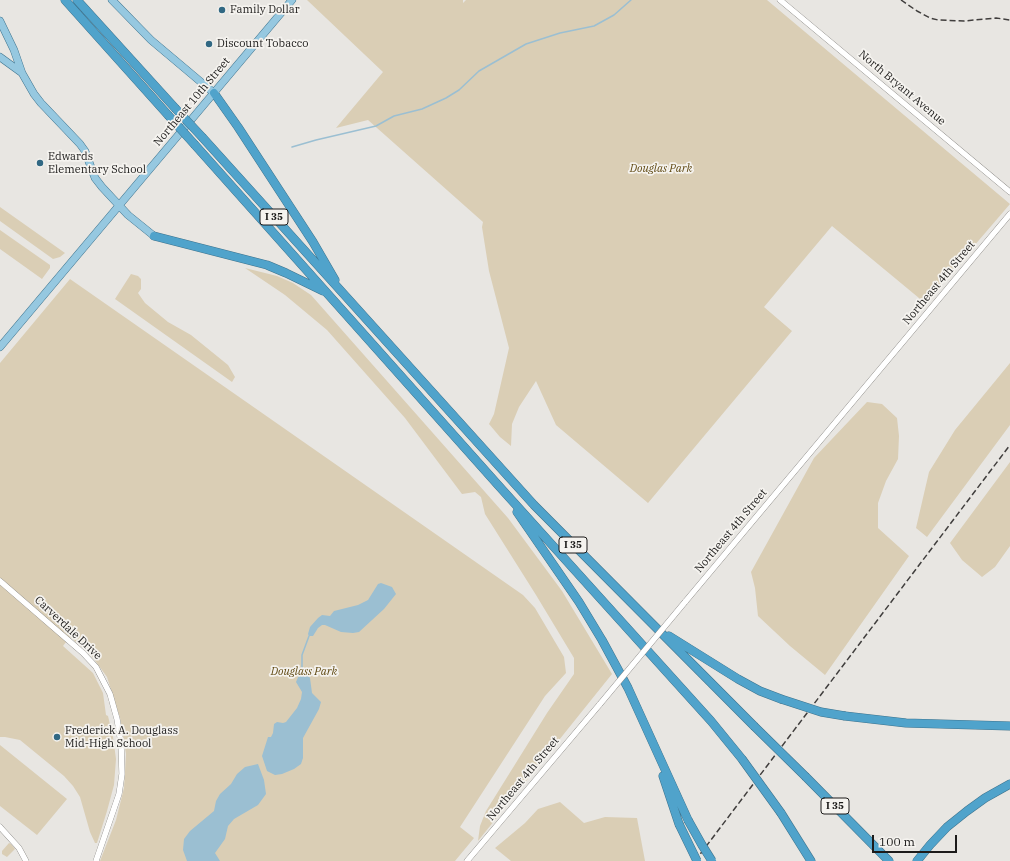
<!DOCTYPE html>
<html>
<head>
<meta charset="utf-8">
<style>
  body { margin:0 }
  #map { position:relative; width:1010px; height:861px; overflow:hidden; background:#e8e6e2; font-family:"IBM Plex Serif",serif }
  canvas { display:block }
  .scale { position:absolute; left:872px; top:835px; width:85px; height:18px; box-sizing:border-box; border:2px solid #1c1b1a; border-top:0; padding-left:5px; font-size:12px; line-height:14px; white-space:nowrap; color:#1c1b1a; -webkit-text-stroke:3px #f5f3ef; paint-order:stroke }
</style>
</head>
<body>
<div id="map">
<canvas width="1010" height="861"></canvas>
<div class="scale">100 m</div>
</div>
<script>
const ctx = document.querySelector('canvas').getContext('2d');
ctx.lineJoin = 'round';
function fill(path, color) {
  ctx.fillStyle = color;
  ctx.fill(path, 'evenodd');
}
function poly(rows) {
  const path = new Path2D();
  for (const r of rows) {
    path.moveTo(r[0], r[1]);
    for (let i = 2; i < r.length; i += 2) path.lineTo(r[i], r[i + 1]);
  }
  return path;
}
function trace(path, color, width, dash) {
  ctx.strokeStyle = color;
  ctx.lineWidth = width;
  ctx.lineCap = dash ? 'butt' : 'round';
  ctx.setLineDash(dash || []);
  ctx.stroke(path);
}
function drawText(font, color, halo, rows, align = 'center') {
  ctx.font = font + ' "IBM Plex Serif",serif';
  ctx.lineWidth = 3.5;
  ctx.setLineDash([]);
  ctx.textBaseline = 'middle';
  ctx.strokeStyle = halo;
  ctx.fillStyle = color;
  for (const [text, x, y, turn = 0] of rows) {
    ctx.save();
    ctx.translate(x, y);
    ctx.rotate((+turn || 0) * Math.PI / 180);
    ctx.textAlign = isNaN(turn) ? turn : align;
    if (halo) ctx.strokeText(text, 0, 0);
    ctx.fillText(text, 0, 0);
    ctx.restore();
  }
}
fill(poly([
  [307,0,463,0,463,3,466,0,767,0,1010,204,925,303,832,226,764,307,792,331,648,503,556,425,536,381,519,407,512,424,511,446,500,437,489,424,494,414,509,348,489,271,482,227,483,222,368,120,336,128,383,72],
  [0,207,65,253,60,257,53,259,0,221],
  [0,230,50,265,50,268,42,279,0,249],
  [245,268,277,276,293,283,311,295,508,518,562,591,612,674,478,841,480,826,486,811,547,713,574,674,574,658,536,595,485,514,481,497,475,492,462,494,405,418,327,330,285,295],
  [131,274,138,276,141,279,141,289,138,293,145,303,168,322,191,335,228,365,235,377,232,382,115,299],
  [70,279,523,595,535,608,564,657,566,673,545,696,460,827,474,838,455,861,100,861,116,820,124,788,126,754,120,718,107,677,91,655,70,637,63,646,93,673,103,693,106,715,108,716,113,737,116,759,114,785,107,811,97,843,95,843,90,832,80,797,73,786,64,776,20,740,5,737,0,737,0,363],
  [1010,363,1010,425,927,537,916,528,929,472,955,430],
  [867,402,882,404,897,418,899,436,898,459,886,481,878,503,878,528,909,556,825,675,790,646,758,616,755,588,751,572,814,458],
  [1010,462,1010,546,995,567,982,577,962,560,950,543],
  [0,745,67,799,37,835,0,806],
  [560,802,584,823,605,817,637,818,645,861,511,861,495,848,525,823,538,809],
  [9,843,11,844,15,849,7,857,2,854,2,851]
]), '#daceb5');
fill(poly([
  [381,583,392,587,396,594,384,609,359,632,353,633,341,632,325,625,322,625,318,628,313,636,309,636,308,634,310,627,318,618,322,615,330,616,334,611,358,605,368,600,378,584],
  [302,674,308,675,310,678,312,693,321,702,319,709,303,738,303,758,301,764,294,769,282,774,275,775,267,771,262,756,268,737,271,737,273,733,274,724,277,722,283,723,286,722,297,708,301,699,302,692,296,682,299,675],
  [258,764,264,780,266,794,258,805,234,819,228,826,225,839,215,853,220,861,187,861,183,850,184,839,190,831,214,811,216,801,220,794,231,784,237,774,245,767]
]), '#9bbfd2');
trace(poly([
  [292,147,316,140,376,126,394,116,422,109,446,98,459,90,479,71,526,44,560,33,594,26,614,15,631,0],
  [302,674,302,655,309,636]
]), '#9bbfd2', 1.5);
const minor = poly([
  [780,0,1010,192],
  [0,581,83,653,96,667,110,694,117,719,121,743,122,774,119,794,96,861],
  [685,602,1010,214],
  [0,827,19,848,26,861],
  [467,861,600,704]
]);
const major = poly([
  [112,0,151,40,214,93],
  [0,21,14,50,22,73,34,94,41,103,80,144,85,151,95,178,102,187,128,215,154,236],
  [0,57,22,73],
  [0,347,292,0]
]);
const highway = poly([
  [65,0,168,115],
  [77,0,175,108],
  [214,93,238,127,313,242,335,280],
  [203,138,534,505,754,726],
  [195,145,498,485,711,721,742,759],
  [154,236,267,265,286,273,323,291],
  [517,512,579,602,602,640,628,688,688,820],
  [669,636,738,679,760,691,781,699],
  [845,716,906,723,1010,726],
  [663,776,679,824],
  [806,777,889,861],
  [781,813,811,861],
  [917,861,930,845,947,827,967,811,985,798,1010,784]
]);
trace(minor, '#797773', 6);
trace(major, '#3e738d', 8);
trace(highway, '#3e738d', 9);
trace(minor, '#fff', 5.5);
trace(major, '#96c8e0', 7);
trace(highway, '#50a3cb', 8);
trace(poly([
  [901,0,917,11,930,18,938,20,964,21,996,18,1010,20],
  [695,861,1010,445]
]), '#403e3d', 1.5, [6, 3]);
const minorBridge = poly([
  [600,704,685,602]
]);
const highwayBridge = poly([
  [175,108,203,138],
  [168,115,195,145],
  [781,699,821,712,845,716],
  [754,726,806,777],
  [742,759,781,813],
  [688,820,702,845,712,861],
  [679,824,697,861]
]);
trace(minorBridge, '#797773', 6, []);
trace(highwayBridge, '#3e738d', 9, []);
trace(minorBridge, '#fff', 5.5);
trace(highwayBridge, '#50a3cb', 8);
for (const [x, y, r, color] of [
  [222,10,4,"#316883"],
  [209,44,4,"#316883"],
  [40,163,4,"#316883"],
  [57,737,4,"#316883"]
]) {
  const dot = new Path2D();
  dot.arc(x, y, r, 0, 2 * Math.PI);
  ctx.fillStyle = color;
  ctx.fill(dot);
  trace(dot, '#f5f3ef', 1.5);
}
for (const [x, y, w] of [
  [274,217,28],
  [573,545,28],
  [835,806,28]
]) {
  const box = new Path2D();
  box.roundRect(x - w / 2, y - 8, w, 16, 3);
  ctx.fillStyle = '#f5f3ef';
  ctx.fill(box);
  trace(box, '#1c1b1a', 1);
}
drawText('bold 10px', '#1c1b1a', null, [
  ["I 35",274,217],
  ["I 35",573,545],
  ["I 35",835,806]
]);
drawText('11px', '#1c1b1a', '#f5f3ef', [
  ["Family Dollar",230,10],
  ["Discount Tobacco",217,44],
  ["Edwards",48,157],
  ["Elementary School",48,170],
  ["Frederick A. Douglass",65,731],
  ["Mid-High School",65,744]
], 'left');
drawText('11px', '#1c1b1a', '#f5f3ef', [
  ["North Bryant Avenue",902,88,40],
  ["Northeast 10th Street",192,102,-50],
  ["Northeast 4th Street",939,283,-50],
  ["Northeast 4th Street",731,531,-50],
  ["Carverdale Drive",68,628,43],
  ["Northeast 4th Street",523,779,-50]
]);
drawText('italic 11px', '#604912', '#f5f3ef', [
  ["Douglas Park",661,169],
  ["Douglass Park",304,672]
]);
</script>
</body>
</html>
